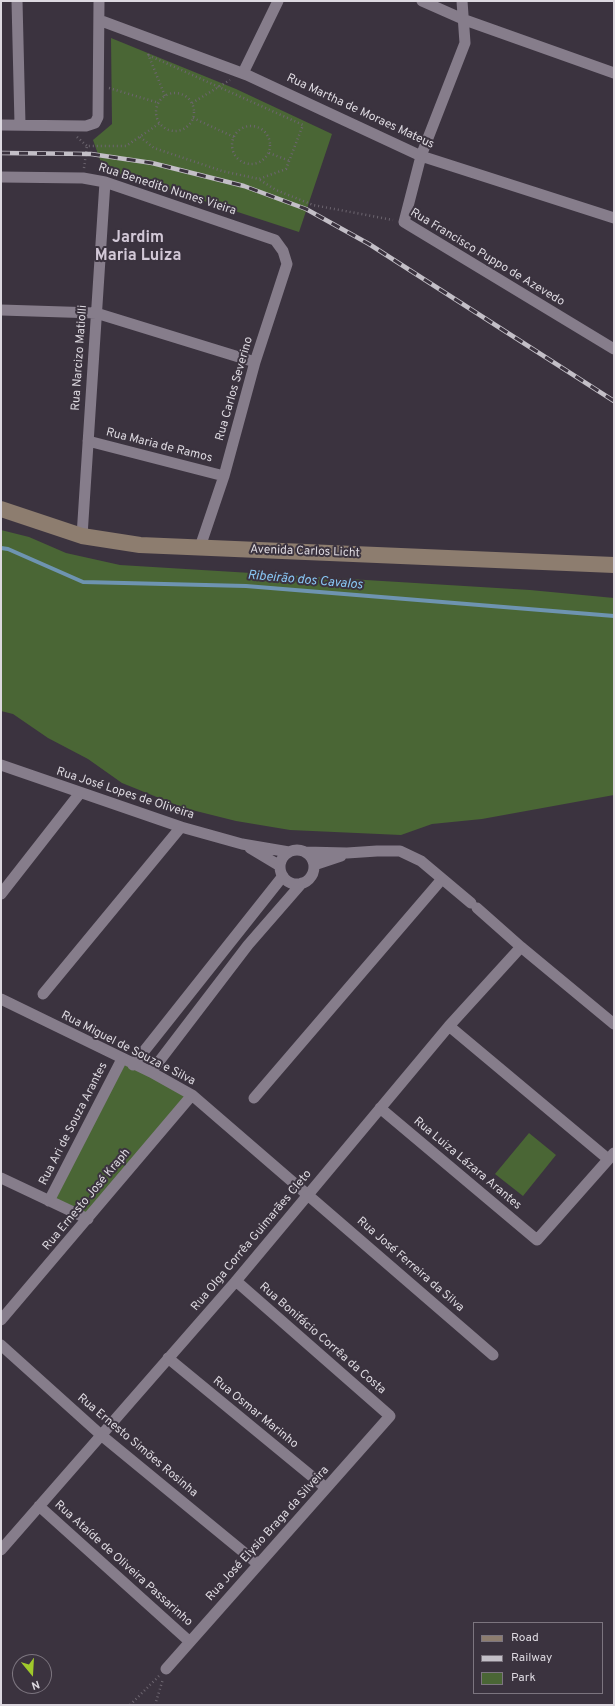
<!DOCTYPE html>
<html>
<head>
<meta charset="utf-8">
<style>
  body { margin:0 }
  #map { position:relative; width:615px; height:1706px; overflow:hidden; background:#3b333f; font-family:Overpass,sans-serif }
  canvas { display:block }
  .frame { position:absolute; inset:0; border:2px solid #ddd9e0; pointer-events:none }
  .legend { position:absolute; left:473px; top:1622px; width:130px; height:72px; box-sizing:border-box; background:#3b333f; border:1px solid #7c757f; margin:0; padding:5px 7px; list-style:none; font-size:12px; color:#ddd9e0 }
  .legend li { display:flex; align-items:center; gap:8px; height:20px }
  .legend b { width:20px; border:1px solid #7c757f }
  .north { position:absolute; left:12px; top:1654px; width:40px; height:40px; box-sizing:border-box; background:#3b333f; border:1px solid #7c757f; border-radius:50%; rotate:162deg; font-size:11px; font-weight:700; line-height:16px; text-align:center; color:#ddd9e0 }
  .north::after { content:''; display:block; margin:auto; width:14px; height:18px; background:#a0c92b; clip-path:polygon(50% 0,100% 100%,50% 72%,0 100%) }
</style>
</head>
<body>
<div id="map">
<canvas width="615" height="1706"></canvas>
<div class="frame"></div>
<ul class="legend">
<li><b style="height:5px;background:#8d7d6f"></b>Road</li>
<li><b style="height:5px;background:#c3bfc7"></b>Railway</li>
<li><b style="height:11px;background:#4a6635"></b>Park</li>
</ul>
<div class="north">N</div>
</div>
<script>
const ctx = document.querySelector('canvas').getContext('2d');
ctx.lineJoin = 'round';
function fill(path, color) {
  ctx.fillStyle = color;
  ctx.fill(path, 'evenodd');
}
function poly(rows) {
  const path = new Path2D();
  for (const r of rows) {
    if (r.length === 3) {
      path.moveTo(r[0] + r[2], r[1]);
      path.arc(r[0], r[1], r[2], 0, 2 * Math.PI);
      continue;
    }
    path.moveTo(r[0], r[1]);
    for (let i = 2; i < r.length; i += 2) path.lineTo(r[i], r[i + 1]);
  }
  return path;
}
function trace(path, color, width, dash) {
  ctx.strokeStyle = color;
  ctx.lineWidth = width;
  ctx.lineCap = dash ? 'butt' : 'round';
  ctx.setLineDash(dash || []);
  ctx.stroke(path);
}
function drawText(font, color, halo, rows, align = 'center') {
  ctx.font = font + ' Overpass,sans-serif';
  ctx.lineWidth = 4;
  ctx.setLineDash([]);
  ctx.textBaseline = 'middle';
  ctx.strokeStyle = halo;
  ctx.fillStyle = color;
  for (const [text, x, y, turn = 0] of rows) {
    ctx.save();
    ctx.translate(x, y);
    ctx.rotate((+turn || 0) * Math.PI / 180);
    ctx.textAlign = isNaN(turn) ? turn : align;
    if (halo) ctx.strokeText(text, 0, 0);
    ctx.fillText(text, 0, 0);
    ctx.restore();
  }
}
fill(poly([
  [111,38,236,89,332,134,299,232,103,168,93,140,112,124],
  [1,530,29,537,66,553,120,565,530,590,614,598,614,795,482,819,432,824,401,835,290,830,236,821,184,808,122,783,88,759,48,738,13,714,1,711],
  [122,1059,192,1095,88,1219,49,1201],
  [529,1133,556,1155,523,1196,495,1174]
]), '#4a6635');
trace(poly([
  [1,548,8,549,83,582,246,586,614,616]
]), '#6e94b1', 4);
trace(poly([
  [148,54,165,96],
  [109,88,159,103],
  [175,112,19],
  [192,103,230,80],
  [193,118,234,137],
  [251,145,19],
  [77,137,87,146],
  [140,137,154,148,222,171,259,179,286,169,303,125,148,55],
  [269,153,290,161],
  [84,168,87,146,126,146,160,123],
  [260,180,276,190,313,205,393,220],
  [130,1705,159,1676],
  [155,1705,163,1679]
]), '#6c656f', 2.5, [1, 3]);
trace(poly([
  [17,1,20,124],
  [422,1,465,20,614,73],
  [462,1,465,43,421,156,404,222,614,349],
  [99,20,247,75,421,156,614,218],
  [243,73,278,1],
  [1,125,86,126,95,123,98,117,99,1],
  [1,177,83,178,105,182,275,240,283,251,287,264,255,362,224,476,200,547],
  [1,310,96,313,255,362],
  [88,441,224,476],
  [82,536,105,182],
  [1,765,181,827,242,844,289,852],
  [250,848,280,866],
  [297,867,17],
  [305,852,347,853,377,851,400,851,421,861,471,903],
  [314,865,341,856],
  [1,894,80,793],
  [477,908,521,947,614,1024],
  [43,994,181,827],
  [1,999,151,1072,192,1095,493,1355],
  [449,1026,608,1159],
  [133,1065,283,876],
  [151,1072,248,945,302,883],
  [254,1098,442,879],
  [380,1108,537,1240,614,1153],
  [1,1178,88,1219],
  [49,1201,122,1059],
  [1,1320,192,1095],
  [1,1345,101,1435,258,1564],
  [168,1358,326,1488],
  [39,1506,190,1642],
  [1,1550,236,1281,449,1026,521,947],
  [166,1669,390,1416,236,1281]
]), '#867d8b', 11);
trace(poly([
  [1,509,82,536,140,545,614,565]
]), '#8d7d6f', 16);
const rail = poly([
  [1,153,91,154,152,163,244,186,306,209,369,244,614,401]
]);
trace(rail, '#c3bfc7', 4.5);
trace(rail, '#3b333f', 3, [9]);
drawText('12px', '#ddd9e0', '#3b333f', [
  ["Rua Martha de Moraes Mateus",360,112,25],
  ["Rua Benedito Nunes Vieira",167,190,18],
  ["Rua Francisco Puppo de Azevedo",487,258,31],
  ["Rua Narcizo Matiolli",80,358,-86],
  ["Rua Carlos Severino",235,389,-74],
  ["Rua Maria de Ramos",159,446,14],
  ["Avenida Carlos Licht",305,552,2],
  ["Rua José Lopes de Oliveira",125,794,18],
  ["Rua Miguel de Souza e Silva",128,1049,27],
  ["Rua Ari de Souza Arantes",74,1124,-63],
  ["Rua Luiza Lázara Arantes",467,1164,40],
  ["Rua Ernesto José Kraph",87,1200,-50],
  ["Rua Olga Corrêa Guimarães Cleto",252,1241,-50],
  ["Rua José Ferreira da Silva",410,1265,41],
  ["Rua Bonifácio Corrêa da Costa",322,1339,41],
  ["Rua Osmar Marinho",255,1413,39],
  ["Rua Ernesto Simões Rosinha",137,1446,40],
  ["Rua José Elysio Braga da Silveira",268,1534,-48],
  ["Rua Ataíde de Oliveira Passarinho",123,1564,42]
]);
drawText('italic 13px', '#89c7f5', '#3b333f', [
  ["Ribeirão dos Cavalos",305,581,5]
]);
drawText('bold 16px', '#d2c8d7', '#3b333f', [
  ["Jardim",138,239],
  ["Maria Luiza",138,257]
]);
</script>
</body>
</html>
